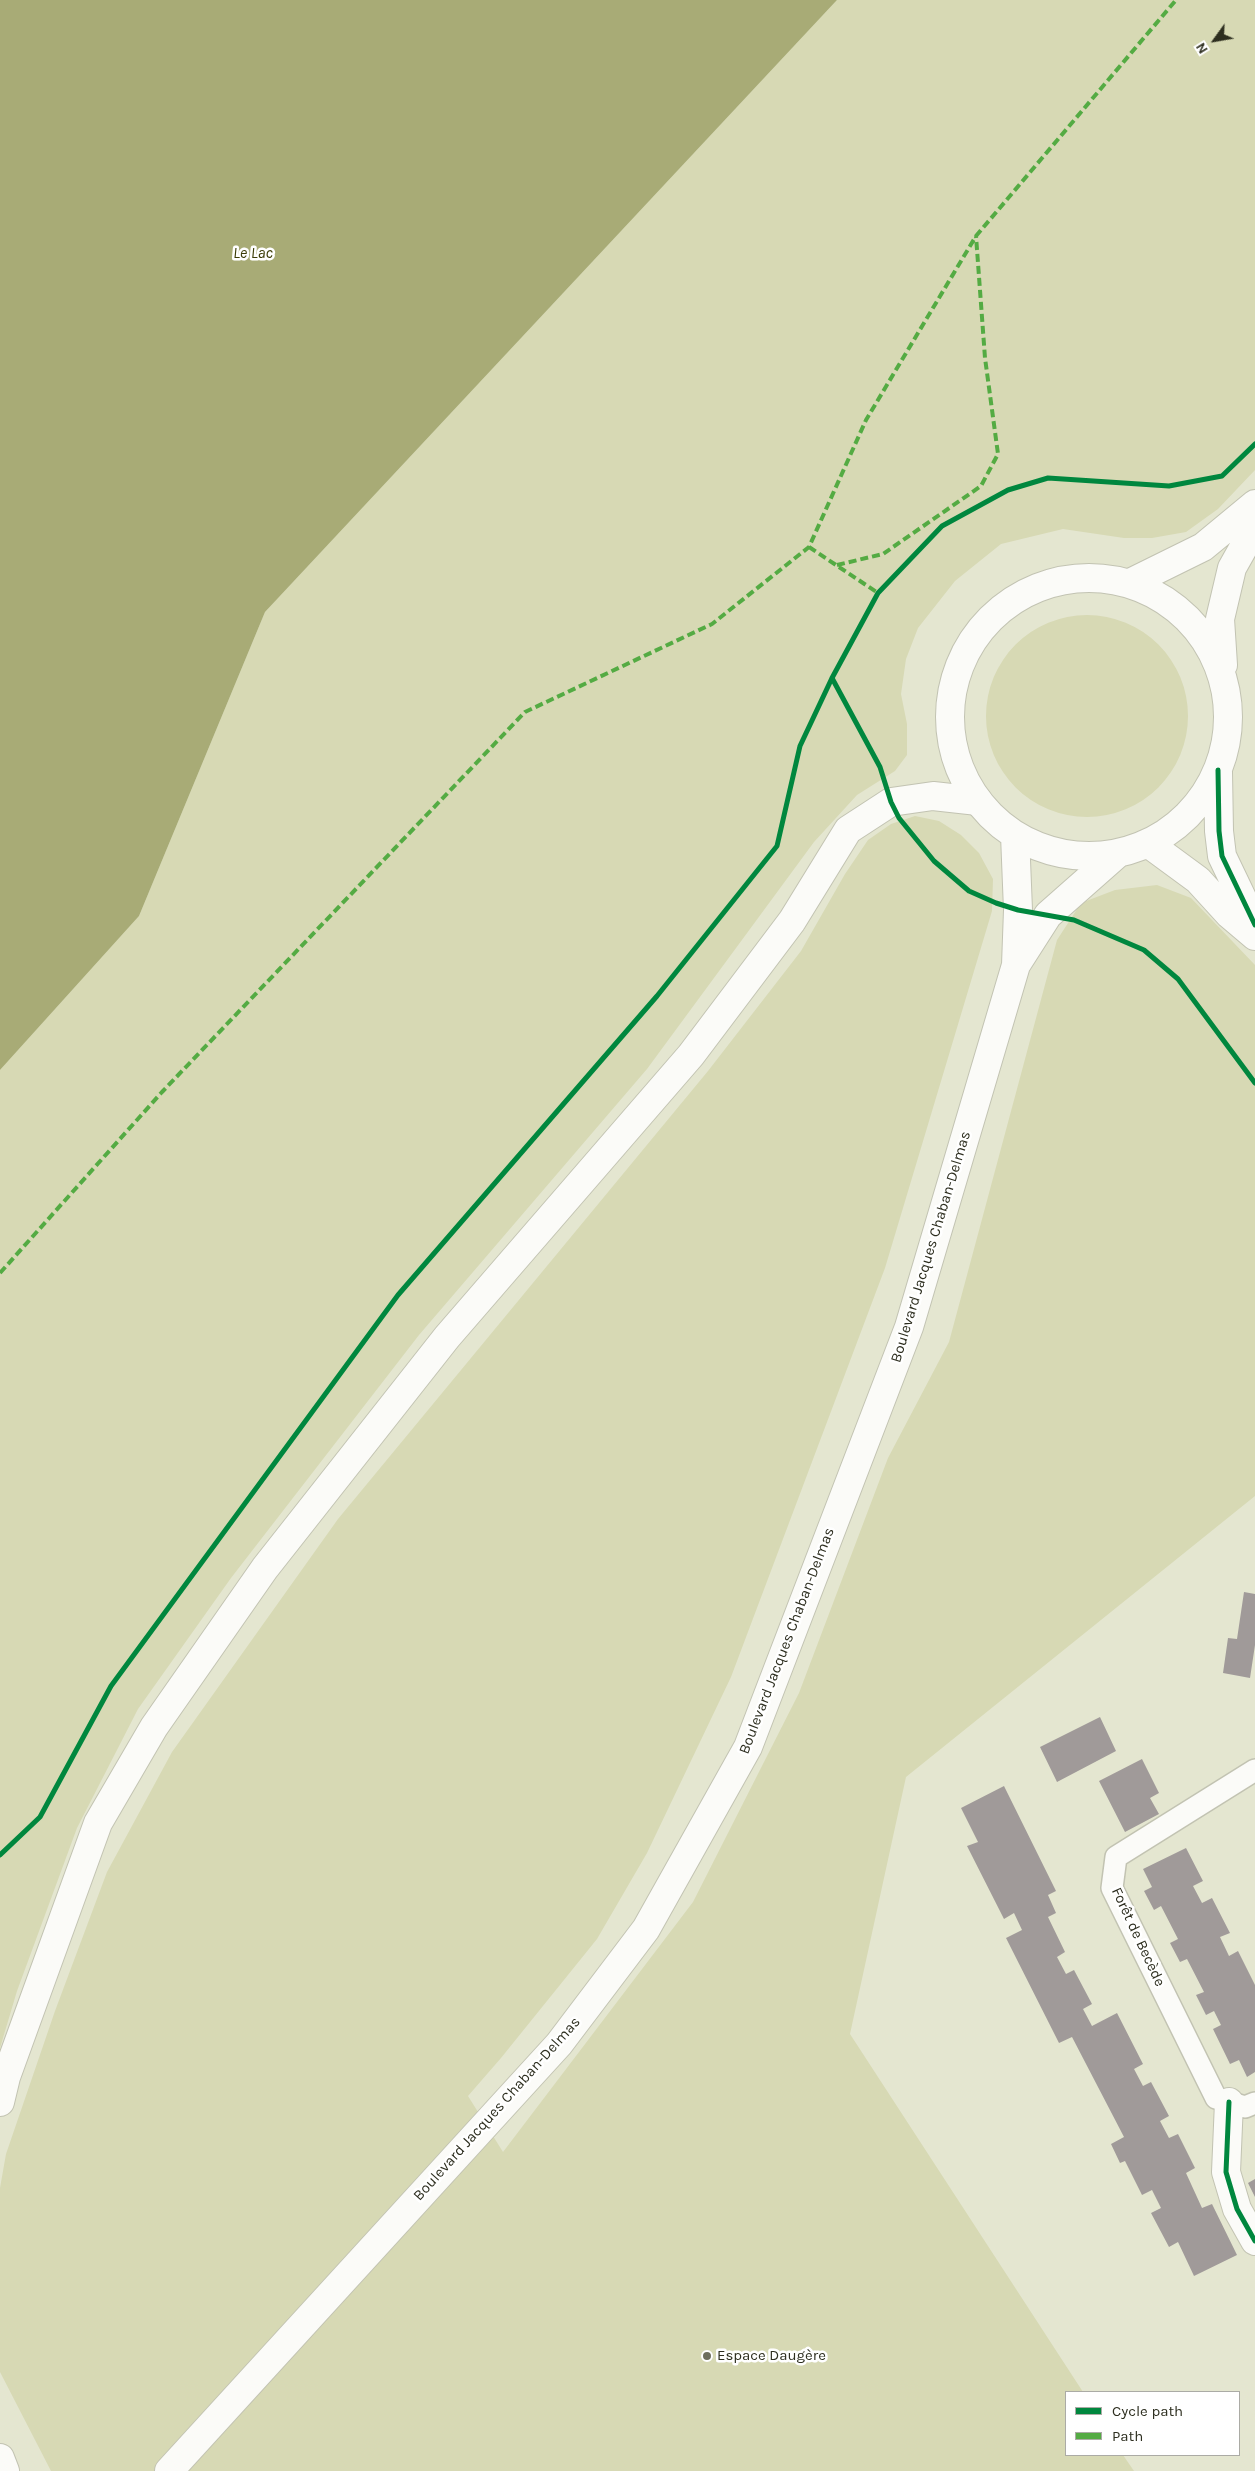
<!DOCTYPE html>
<html>
<head>
<meta charset="utf-8">
<style>
  body { margin:0 }
  #map { position:relative; width:1255px; height:2471px; overflow:hidden; background:#e4e6d0; font-family:Karla,sans-serif }
  canvas { display:block }
  .legend { position:absolute; left:1065px; top:2391px; width:175px; height:65px; box-sizing:border-box; background:#fff; border:1px solid #ababa5; margin:0; padding:6px 9px; list-style:none; font-size:15px; color:#2d2e1f }
  .legend li { display:flex; align-items:center; gap:10px; height:25px }
  .legend b { width:25px; border:1px solid #ababa5 }
  .north { position:absolute; left:1190px; top:15px; width:50px; height:50px; -webkit-text-stroke:4px #fff; paint-order:stroke; rotate:238deg; font-size:14px; font-weight:700; line-height:20px; text-align:center; color:#2d2e1f }
  .north::after { content:''; display:block; margin:auto; width:18px; height:22px; background:#2d2e1f; clip-path:polygon(50% 0,100% 100%,50% 72%,0 100%) }
</style>
</head>
<body>
<div id="map">
<canvas width="1255" height="2471"></canvas>
<ul class="legend">
<li><b style="height:6px;background:#00873e"></b>Cycle path</li>
<li><b style="height:6px;background:#54ab43"></b>Path</li>
</ul>
<div class="north">N</div>
</div>
<script>
const ctx = document.querySelector('canvas').getContext('2d');
ctx.lineJoin = 'round';
function fill(path, color) {
  ctx.fillStyle = color;
  ctx.fill(path, 'evenodd');
}
function poly(rows) {
  const path = new Path2D();
  for (const r of rows) {
    if (r.length === 3) {
      path.moveTo(r[0] + r[2], r[1]);
      path.arc(r[0], r[1], r[2], 0, 2 * Math.PI);
      continue;
    }
    path.moveTo(r[0], r[1]);
    for (let i = 2; i < r.length; i += 2) path.lineTo(r[i], r[i + 1]);
  }
  return path;
}
function trace(path, color, width, dash) {
  ctx.strokeStyle = color;
  ctx.lineWidth = width;
  ctx.lineCap = dash ? 'butt' : 'round';
  ctx.setLineDash(dash || []);
  ctx.stroke(path);
}
function drawText(font, color, halo, rows, align = 'center') {
  ctx.font = font + ' Karla,sans-serif';
  ctx.lineWidth = 5;
  ctx.setLineDash([]);
  ctx.textBaseline = 'middle';
  ctx.strokeStyle = halo;
  ctx.fillStyle = color;
  for (const [text, x, y, turn = 0] of rows) {
    ctx.save();
    ctx.translate(x, y);
    ctx.rotate((+turn || 0) * Math.PI / 180);
    ctx.textAlign = isNaN(turn) ? turn : align;
    if (halo) ctx.strokeText(text, 0, 0);
    ctx.fillText(text, 0, 0);
    ctx.restore();
  }
}
fill(poly([
  [837,0,1255,0,1255,470,1218,509,1186,532,1152,538,1124,538,1063,529,1001,544,955,581,918,628,906,659,901,694,907,724,907,755,895,771,857,795,814,842,647,1069,419,1335,231,1578,138,1709,77,1828,17,1991,0,2048,0,1070,139,916,265,612],
  [1087,716,101],
  [915,816,939,821,961,835,979,853,993,879,992,911,885,1268,731,1677,647,1853,597,1939,501,2058,468,2096,503,2152,693,1902,799,1693,888,1458,949,1342,1057,940,1081,903,1115,890,1157,885,1191,898,1255,965,1255,1496,906,1777,850,2034,1083,2392,1066,2392,1066,2455,1123,2455,1134,2471,51,2471,0,2372,0,2188,6,2154,55,2011,107,1872,172,1752,338,1519,708,1071,801,951,845,874,868,840,891,824]
]), '#d7d9b4');
fill(poly([
  [0,0,837,0,265,612,139,916,0,1070]
]), '#a8ab76');
fill(poly([
  [1244,1592,1255,1594,1255,1645,1250,1678,1223,1673,1228,1638,1237,1639],
  [1100,1717,1116,1751,1057,1782,1040,1747],
  [1142,1759,1159,1793,1150,1798,1159,1814,1125,1832,1099,1781],
  [1004,1786,1056,1891,1048,1895,1056,1913,1048,1917,1065,1952,1057,1957,1066,1974,1074,1970,1092,2004,1083,2009,1092,2026,1117,2013,1143,2064,1134,2069,1143,2086,1151,2082,1169,2116,1160,2121,1169,2138,1178,2134,1195,2168,1186,2173,1202,2208,1212,2204,1237,2255,1194,2276,1178,2242,1169,2247,1151,2213,1161,2208,1152,2190,1142,2195,1125,2161,1120,2163,1111,2144,1124,2137,1072,2037,1059,2043,1006,1938,1022,1930,1014,1913,1004,1919,967,1846,978,1842,961,1808],
  [1186,1848,1203,1881,1193,1886,1202,1903,1212,1898,1230,1933,1220,1937,1229,1956,1238,1951,1255,1985,1255,2072,1247,2077,1239,2060,1230,2064,1213,2029,1221,2025,1214,2011,1206,2015,1196,1995,1204,1992,1187,1959,1180,1962,1170,1943,1178,1939,1161,1906,1154,1910,1144,1891,1152,1887,1143,1869],
  [1255,2179,1255,2197,1248,2183]
]), '#a09a99');
const lane = poly([
  [1255,1770,1116,1857,1112,1888,1216,2098,1245,2107,1255,2103]
]);
const street = poly([
  [1229,2102,1226,2172,1237,2209,1255,2241]
]);
const secondary = poly([
  [1089,717,139],
  [1130,583,1203,547,1255,504],
  [1223,665,1220,619,1232,568,1255,527],
  [1218,772,1219,831,1222,856,1255,925],
  [1149,844,1198,880,1229,914,1255,936],
  [1016,965,1048,915,1116,855],
  [169,2471,559,2044,646,1929,748,1747,909,1327,1016,965,1018,910,1015,835]
]);
const highway = poly([
  [0,2102,6,2077,98,1823,154,1727,265,1568,447,1337,691,1055,792,921,848,830,891,802,933,796,978,801],
  [0,2458,5,2471]
]);
trace(lane, '#c2c3b2', 24);
trace(street, '#c2c3b2', 30);
trace(secondary, '#c2c3b2', 30);
trace(highway, '#c2c3b2', 30);
trace(lane, '#fbfbf8', 21);
trace(street, '#fbfbf8', 28);
trace(secondary, '#fbfbf8', 28);
trace(highway, '#fbfbf8', 28);
trace(poly([
  [809,547,878,593],
  [837,565,883,554,981,486,998,454,985,358,976,236],
  [0,1273,162,1092,525,712,712,624,809,547,866,420,976,236,1176,0]
]), '#54ab43', 4, [8, 4]);
trace(poly([
  [832,678,880,767,891,802,899,818,934,861,969,891,996,903,1018,910,1074,920,1144,950,1178,979,1255,1083],
  [1218,770,1219,831,1222,856,1255,925],
  [0,1855,40,1817,111,1686,398,1295,657,996,777,846,800,746,832,678,878,593,942,526,1008,490,1048,478,1169,486,1222,476,1255,444],
  [1229,2102,1226,2172,1237,2209,1255,2241]
]), '#00873e', 5);
for (const [x, y, r, color] of [
  [707,2356,5,"#6d6e5d"]
]) {
  const dot = new Path2D();
  dot.arc(x, y, r, 0, 2 * Math.PI);
  ctx.fillStyle = color;
  ctx.fill(dot);
  trace(dot, '#fff', 2);
}
drawText('15px', '#2d2e1f', '#fff', [
  ["Boulevard Jacques Chaban-Delmas",931,1247,-73],
  ["Boulevard Jacques Chaban-Delmas",787,1641,-69],
  ["Forêt de Becède",1138,1937,65],
  ["Boulevard Jacques Chaban-Delmas",497,2109,-48]
]);
drawText('15px', '#2d2e1f', '#fff', [
  ["Espace Daugère",717,2356]
], 'left');
drawText('italic 16px', '#3b3c06', '#fff', [
  ["Le Lac",253,253]
]);
</script>
</body>
</html>
